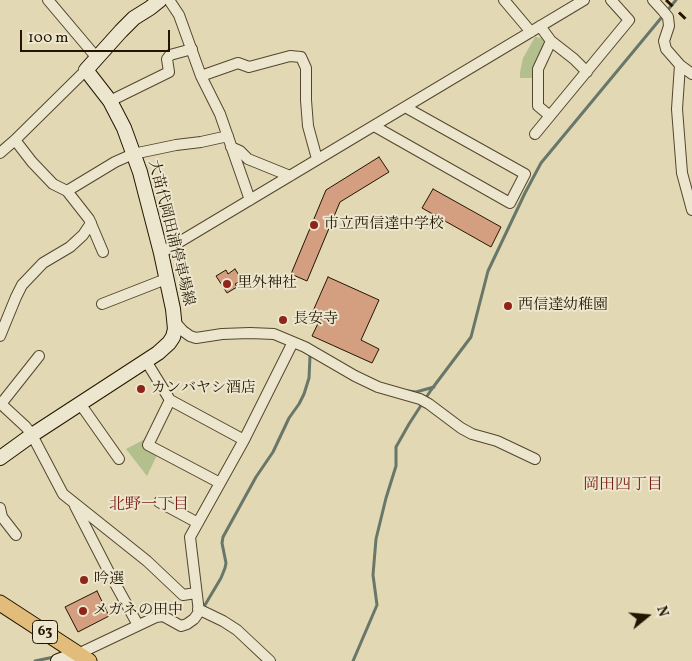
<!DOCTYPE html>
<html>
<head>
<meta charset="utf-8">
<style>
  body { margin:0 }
  #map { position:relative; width:692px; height:661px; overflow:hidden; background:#e2d8b3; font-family:Vollkorn,serif }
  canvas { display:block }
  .north { position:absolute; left:622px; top:591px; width:50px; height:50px; -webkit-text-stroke:4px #ece6ce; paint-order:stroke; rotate:73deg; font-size:14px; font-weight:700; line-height:20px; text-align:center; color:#241501 }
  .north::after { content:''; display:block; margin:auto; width:18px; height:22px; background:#241501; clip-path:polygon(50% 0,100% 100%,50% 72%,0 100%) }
  .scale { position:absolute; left:20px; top:30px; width:150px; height:22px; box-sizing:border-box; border:2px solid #241501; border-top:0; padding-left:6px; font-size:15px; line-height:18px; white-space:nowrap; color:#241501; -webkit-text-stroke:4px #ece6ce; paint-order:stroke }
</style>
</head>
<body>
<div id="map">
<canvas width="692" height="661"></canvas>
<div class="north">N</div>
<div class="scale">100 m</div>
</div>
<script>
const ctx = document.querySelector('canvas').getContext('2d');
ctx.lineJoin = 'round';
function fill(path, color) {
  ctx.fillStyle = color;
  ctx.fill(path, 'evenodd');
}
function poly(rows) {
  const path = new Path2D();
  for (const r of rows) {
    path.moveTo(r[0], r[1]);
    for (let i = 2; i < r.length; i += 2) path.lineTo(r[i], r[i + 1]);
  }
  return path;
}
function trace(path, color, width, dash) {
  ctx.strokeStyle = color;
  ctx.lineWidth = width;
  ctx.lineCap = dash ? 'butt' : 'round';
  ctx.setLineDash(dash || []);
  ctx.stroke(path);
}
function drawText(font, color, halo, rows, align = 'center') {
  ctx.font = font + ' Vollkorn,"Noto Serif JP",serif';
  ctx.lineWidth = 4;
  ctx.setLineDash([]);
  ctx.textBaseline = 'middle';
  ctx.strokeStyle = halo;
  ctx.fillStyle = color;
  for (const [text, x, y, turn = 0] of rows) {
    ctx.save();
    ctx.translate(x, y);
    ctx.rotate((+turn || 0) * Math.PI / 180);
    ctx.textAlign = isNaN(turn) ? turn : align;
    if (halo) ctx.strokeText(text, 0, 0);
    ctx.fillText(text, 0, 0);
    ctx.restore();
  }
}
fill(poly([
  [535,37,542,38,546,41,541,50,544,52,535,78,520,78,520,72,523,58],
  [147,438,158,453,147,476,126,449]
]), '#b3bf8c');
trace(poly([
  [408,391,416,392,434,387],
  [202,610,221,578,225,568,226,563,222,543,223,537,256,477,273,452,289,418,299,404,304,394,309,378,310,356,313,354],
  [35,661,54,657],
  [353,661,377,605,373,575,376,539,386,498,396,466,396,447,409,424,431,390,471,337,488,271,525,193,541,163,676,0]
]), '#687769', 3);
const building = poly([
  [379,157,389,172,340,202,307,281,291,274,326,190,379,157],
  [433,189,501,227,491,247,422,208,433,189],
  [235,269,242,280,235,284,237,287,227,293,216,276,226,270,228,274,235,269],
  [328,277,379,300,361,340,379,349,372,363,312,336,322,315,313,311,328,277],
  [97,591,109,616,78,632,65,607,97,591]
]);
fill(building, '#d49f81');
trace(building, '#241501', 1);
const street = poly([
  [48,0,97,58],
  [169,0,179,15,201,76,220,114,250,200],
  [504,0,531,32],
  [653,0,663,11,668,17,669,26,664,41,666,49,680,65,677,109,682,173,692,210],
  [540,26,551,41,574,59,587,72],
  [680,65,692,74],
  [201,76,238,63,249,67,290,56,301,57,306,68,306,100,308,126,317,159],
  [110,101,169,72,167,59,170,55,192,49],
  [550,116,538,106,538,69,551,41],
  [374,126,510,203,525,174,405,107],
  [535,134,629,20,611,0],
  [15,140,32,162,53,184,67,191,89,219,103,252],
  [231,147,240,151,248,159,290,176],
  [0,153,15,140,86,70],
  [67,191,115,162,133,154,176,145,201,142,228,136],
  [161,253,584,0],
  [102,304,166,279],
  [175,322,183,331,190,336,196,338,222,334,250,333,274,334,305,347,355,376,378,387,420,399,429,404,461,428,472,434,497,441,535,459],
  [0,336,16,297,22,285,43,263,70,247,83,235,91,223],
  [146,361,170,400,244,440],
  [170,400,148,445,220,483],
  [0,403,26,427,32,435,63,494,147,561,183,595,196,593],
  [1,404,39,356],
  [81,405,119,459],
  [159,502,198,523],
  [75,506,112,578,138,625],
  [0,508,2,517,16,535],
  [198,609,223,621,237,630,270,661],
  [78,654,156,617,163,616,181,626,187,624,194,619,199,612,190,537,244,440,293,342]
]);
const secondary = poly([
  [0,458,32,435,158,353,169,343,173,337,175,329,173,309,161,253,140,172,124,128,110,101,86,70,121,31,134,18,150,8,160,0],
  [58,661,78,654]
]);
const primary = poly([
  [0,603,89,661]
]);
trace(street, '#54462e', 12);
trace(secondary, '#241501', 16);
trace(primary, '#241501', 17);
trace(street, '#ece6ce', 10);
trace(secondary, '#ece6ce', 14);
trace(primary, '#e1bc7a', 15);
trace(poly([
  [666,0,692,25]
]), '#241501', 3, [9, 9]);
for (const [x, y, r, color] of [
  [314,225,5,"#8f2418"],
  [227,284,5,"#8f2418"],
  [508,306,5,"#8f2418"],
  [283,320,5,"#8f2418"],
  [141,389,5,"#8f2418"],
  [84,580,5,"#8f2418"],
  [83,611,5,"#8f2418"]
]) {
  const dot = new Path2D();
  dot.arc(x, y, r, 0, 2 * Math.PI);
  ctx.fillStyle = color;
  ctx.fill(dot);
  trace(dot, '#ece6ce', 2);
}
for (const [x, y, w] of [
  [45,632,25]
]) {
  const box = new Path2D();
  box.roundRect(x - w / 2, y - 11.5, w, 23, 4);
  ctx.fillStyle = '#ece6ce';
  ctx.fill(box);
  trace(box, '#241501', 1);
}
drawText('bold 14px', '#241501', null, [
  ["63",45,632]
]);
drawText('15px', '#241501', '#ece6ce', [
  ["市立西信達中学校",324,225],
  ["里外神社",237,284],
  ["西信達幼稚園",518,306],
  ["長安寺",293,320],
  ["カンバヤシ酒店",151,389],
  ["吟選",94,580],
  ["メガネの田中",93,611]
], 'left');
drawText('15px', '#241501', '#ece6ce', [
  ["大苗代岡田浦停車場線",170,233,76]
]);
drawText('16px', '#7a1f14', '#ece6ce', [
  ["岡田四丁目",623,486],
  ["北野一丁目",149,506]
]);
</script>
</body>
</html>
